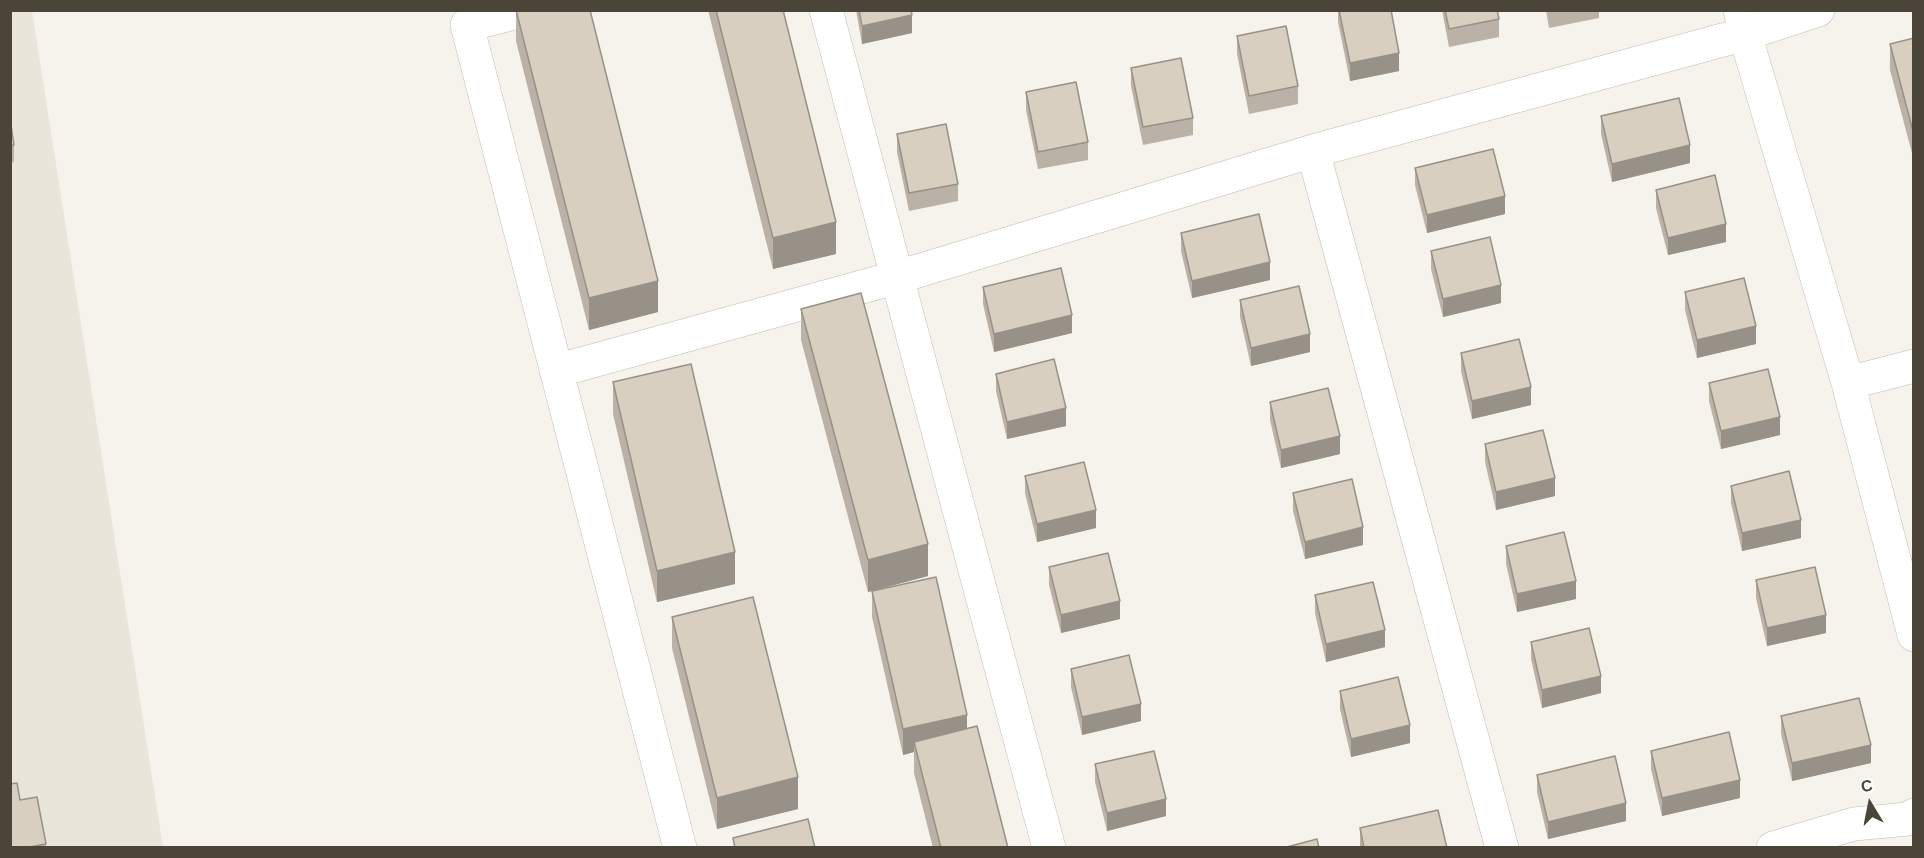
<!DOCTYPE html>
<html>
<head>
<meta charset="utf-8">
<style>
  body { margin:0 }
  #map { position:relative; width:1924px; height:858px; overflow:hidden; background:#f6f3ec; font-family:Helvetica,sans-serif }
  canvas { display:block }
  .frame { position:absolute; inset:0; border:12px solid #4b4439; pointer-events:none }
  .north { position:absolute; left:1840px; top:774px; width:60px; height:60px; -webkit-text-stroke:4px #fff; paint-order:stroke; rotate:350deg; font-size:16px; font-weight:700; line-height:24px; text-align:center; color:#4b4439 }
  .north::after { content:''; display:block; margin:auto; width:21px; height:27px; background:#4b4439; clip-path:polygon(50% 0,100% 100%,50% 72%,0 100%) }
</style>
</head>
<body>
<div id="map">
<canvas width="1924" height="858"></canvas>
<div class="frame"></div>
<div class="north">С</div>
</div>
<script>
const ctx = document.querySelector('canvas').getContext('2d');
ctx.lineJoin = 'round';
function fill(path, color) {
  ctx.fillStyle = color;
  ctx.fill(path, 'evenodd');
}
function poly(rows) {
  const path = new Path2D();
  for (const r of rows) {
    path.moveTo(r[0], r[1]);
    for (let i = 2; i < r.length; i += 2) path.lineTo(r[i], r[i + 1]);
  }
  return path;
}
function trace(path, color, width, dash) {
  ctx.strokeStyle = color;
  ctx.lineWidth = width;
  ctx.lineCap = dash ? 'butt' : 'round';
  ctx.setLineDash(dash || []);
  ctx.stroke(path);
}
fill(poly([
  [10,11,32,11,163,847,11,847]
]), '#eae5da');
const minor = poly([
  [526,10,467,25,680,848],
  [826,10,1049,848],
  [1740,10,1745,34,1818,10],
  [1313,151,1502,848],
  [556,371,898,277,1313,151,1745,34,1848,383,1914,635],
  [1848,383,1914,366],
  [1773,848,1854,824,1908,819,1914,815]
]);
trace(minor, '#c2bbae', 34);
trace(minor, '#fff', 33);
fill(poly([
  [516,10,658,312,589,330,516,41],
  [708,10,783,10,836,254,773,269],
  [856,10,911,10,912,33,862,44],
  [1338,10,1391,10,1399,71,1350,81,1338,22],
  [1442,10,1497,10,1499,19,1499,37,1449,47],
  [1546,10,1599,10,1599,18,1549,28],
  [1237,36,1298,86,1298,104,1249,114,1237,54],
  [1914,38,1914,156,1913,157,1890,70,1890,44],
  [1131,68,1193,118,1193,135,1143,145,1131,86],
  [1026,92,1088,142,1088,160,1038,169,1026,110],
  [1601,116,1690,163,1612,182,1601,134],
  [10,118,14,145,14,162,10,163],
  [897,134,958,184,958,201,909,211,897,152],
  [1415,168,1505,214,1427,233,1415,185],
  [1656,190,1726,242,1668,255,1656,208],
  [1181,233,1270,280,1192,298,1181,251],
  [1431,251,1501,303,1443,317,1431,269],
  [983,287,1072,333,994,352,983,304],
  [1685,292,1756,344,1697,358,1685,310],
  [1240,300,1310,352,1251,366,1240,317],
  [801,309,928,576,868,592,801,340],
  [1461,353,1531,405,1472,419,1461,371],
  [996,374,1066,426,1007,439,996,391],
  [613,382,735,584,657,602,613,414],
  [1709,383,1780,435,1721,449,1709,401],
  [1270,402,1340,454,1281,468,1270,420],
  [1485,444,1555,496,1496,510,1485,462],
  [1025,476,1096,528,1037,542,1025,493],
  [1731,486,1801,538,1742,551,1731,503],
  [1293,493,1363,545,1305,559,1293,511],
  [1506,546,1576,599,1517,612,1506,564],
  [1049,567,1120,619,1061,633,1049,585],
  [1756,580,1826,633,1767,646,1756,598],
  [872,591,967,728,1008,848,933,848,914,773,914,752,903,755,872,617],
  [1315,595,1385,647,1326,662,1315,613],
  [672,617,798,809,717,829,672,648],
  [1531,642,1601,693,1542,708,1531,659],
  [1071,669,1141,721,1082,735,1071,687],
  [1340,691,1410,743,1351,757,1340,709],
  [1781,716,1871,763,1792,781,1781,734],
  [1651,751,1740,798,1662,816,1651,769],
  [1095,764,1166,816,1107,831,1095,782],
  [1537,775,1626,821,1548,839,1537,792],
  [20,800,46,844,46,848,10,848],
  [1360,828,1447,848,1360,848]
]), '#bab2a6');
fill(poly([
  [912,15,912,33,862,44,862,26],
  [1399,53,1399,71,1350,81,1350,63],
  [1913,131,1914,131,1913,157],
  [1690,145,1690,163,1612,182,1612,164],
  [1505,196,1505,214,1427,233,1427,215],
  [836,222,836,254,773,269,773,238],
  [1726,224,1726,242,1668,255,1668,238],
  [1270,262,1270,280,1192,298,1192,281],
  [658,281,658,312,589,330,589,298],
  [1501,285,1501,303,1443,317,1443,299],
  [1072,315,1072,333,994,352,994,334],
  [1756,326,1756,344,1697,358,1697,340],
  [1310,334,1310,352,1251,366,1251,348],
  [1531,387,1531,405,1472,419,1472,401],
  [1066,408,1066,426,1007,439,1007,422],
  [1780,417,1780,435,1721,449,1721,431],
  [1340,436,1340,454,1281,468,1281,450],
  [1555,478,1555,496,1496,510,1496,492],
  [1096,510,1096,528,1037,542,1037,524],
  [1801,520,1801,538,1742,551,1742,533],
  [1363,527,1363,545,1305,559,1305,542],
  [928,544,928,576,868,592,868,560],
  [735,552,735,584,657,602,657,571],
  [1576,581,1576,599,1517,612,1517,594],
  [1120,601,1120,619,1061,633,1061,615],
  [1826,615,1826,633,1767,646,1767,628],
  [1385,630,1385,647,1326,662,1326,644],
  [1601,676,1601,693,1542,708,1542,690],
  [1141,704,1141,721,1082,735,1082,717],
  [967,715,967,740,914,742,914,752,903,755,903,729],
  [1410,725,1410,743,1351,757,1351,739],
  [1871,745,1871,763,1792,781,1792,763],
  [798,777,798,809,717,829,717,798],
  [1740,780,1740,798,1662,816,1662,798],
  [1166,799,1166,816,1107,831,1107,813],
  [1626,803,1626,821,1548,839,1548,822]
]), '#979187');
const building = poly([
  [516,10,590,10,658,281,589,298,516,10],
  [716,10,783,10,836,222,773,238,716,10],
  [859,10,911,10,912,15,862,26,859,10],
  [1339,10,1391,10,1399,53,1350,63,1339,10],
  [1445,10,1497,10,1499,19,1449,29,1445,10],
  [1286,26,1298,86,1249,96,1237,36,1286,26],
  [1914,38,1914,131,1913,131,1890,44,1914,38],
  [1181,58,1193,118,1143,127,1131,68,1181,58],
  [1076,82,1088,142,1038,152,1026,92,1076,82],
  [1679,98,1690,145,1612,164,1601,116,1679,98],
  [10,118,14,145,10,145,10,118],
  [946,124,958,184,909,193,897,134,946,124],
  [1493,149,1505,196,1427,215,1415,168,1493,149],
  [1715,175,1726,224,1668,238,1656,190,1715,175],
  [1259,214,1270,262,1192,281,1181,233,1259,214],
  [1490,237,1501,285,1443,299,1431,251,1490,237],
  [1061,268,1072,315,994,334,983,287,1061,268],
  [1744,278,1756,326,1697,340,1685,292,1744,278],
  [1299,286,1310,334,1251,348,1240,300,1299,286],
  [861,293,928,544,868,560,801,309,861,293],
  [1519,339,1531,387,1472,401,1461,353,1519,339],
  [1054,359,1066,408,1007,422,996,374,1054,359],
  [691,364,735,552,657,571,613,382,691,364],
  [1768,369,1780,417,1721,431,1709,383,1768,369],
  [1328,388,1340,436,1281,450,1270,402,1328,388],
  [1543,430,1555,478,1496,492,1485,444,1543,430],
  [1084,462,1096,510,1037,524,1025,476,1084,462],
  [1789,471,1801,520,1742,533,1731,486,1789,471],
  [1352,479,1363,527,1305,542,1293,493,1352,479],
  [1564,532,1576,581,1517,594,1506,546,1564,532],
  [1108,553,1120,601,1061,615,1049,567,1108,553],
  [1815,567,1826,615,1767,628,1756,580,1815,567],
  [936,577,967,715,903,729,872,591,936,577],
  [1373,582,1385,630,1326,644,1315,595,1373,582],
  [753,597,798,777,717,798,672,617,753,597],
  [1589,628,1601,676,1542,690,1531,642,1589,628],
  [1129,655,1141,704,1082,717,1071,669,1129,655],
  [1398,677,1410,725,1351,739,1340,691,1398,677],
  [1859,698,1871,745,1792,763,1781,716,1859,698],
  [977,726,1008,848,941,848,914,742,977,726],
  [1729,732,1740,780,1662,798,1651,751,1729,732],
  [1154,751,1166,799,1107,813,1095,764,1154,751],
  [1615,756,1626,803,1548,822,1537,775,1615,756],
  [17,783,20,800,37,797,46,844,24,848,10,848,10,784,17,783],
  [1438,810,1447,848,1364,848,1360,828,1438,810],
  [808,819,815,848,735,848,733,838,808,819],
  [1317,839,1319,848,1283,848,1317,839]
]);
fill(building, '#d8cfc1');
trace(building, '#979187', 1.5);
</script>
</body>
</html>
